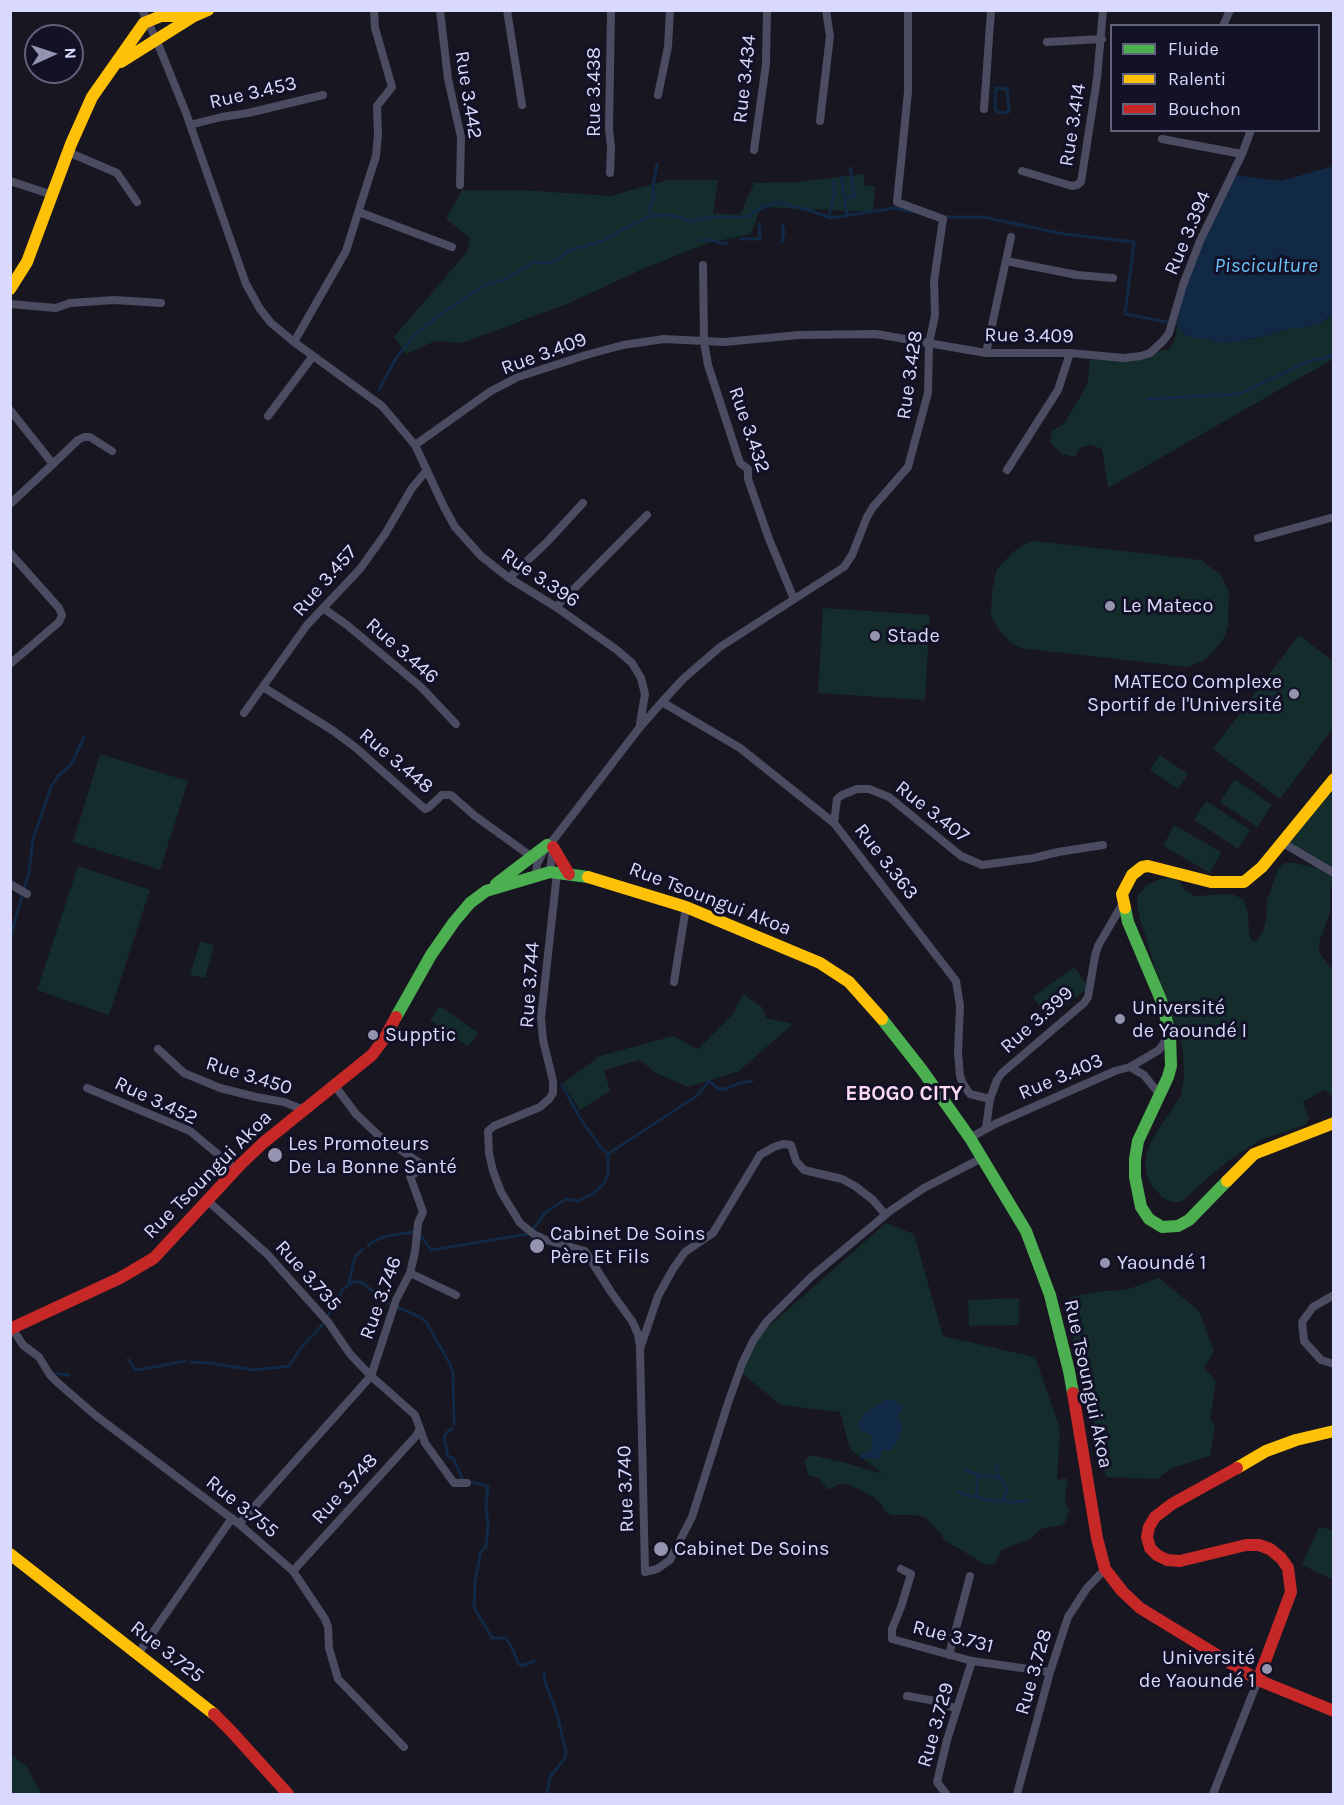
<!DOCTYPE html>
<html>
<head>
<meta charset="utf-8">
<style>
  body { margin:0 }
  #map { position:relative; width:1344px; height:1805px; overflow:hidden; background:#171621; font-family:Karla,sans-serif }
  canvas { display:block }
  .frame { position:absolute; inset:0; border:12px solid #d9d8fd; pointer-events:none }
  .legend { position:absolute; left:1110px; top:24px; width:210px; height:108px; box-sizing:border-box; background:#131126; border:2px solid #62617c; margin:0; padding:8px 10px; list-style:none; font-size:18px; color:#d9d8fd }
  .legend li { display:flex; align-items:center; gap:12px; height:30px }
  .legend b { width:30px; border:2px solid #62617c }
  .north { position:absolute; left:24px; top:24px; width:60px; height:60px; box-sizing:border-box; background:#131126; border:2px solid #62617c; border-radius:50%; rotate:87deg; font-size:16px; font-weight:700; line-height:24px; text-align:center; color:#d9d8fd }
  .north::after { content:''; display:block; margin:auto; width:21px; height:27px; background:#9594b0; clip-path:polygon(50% 0,100% 100%,50% 72%,0 100%) }
</style>
</head>
<body>
<div id="map">
<canvas width="1344" height="1805"></canvas>
<div class="frame"></div>
<ul class="legend">
<li><b style="height:8px;background:#4caf50"></b>Fluide</li>
<li><b style="height:8px;background:#ffc107"></b>Ralenti</li>
<li><b style="height:8px;background:#c62828"></b>Bouchon</li>
</ul>
<div class="north">N</div>
</div>
<script>
const ctx = document.querySelector('canvas').getContext('2d');
ctx.lineJoin = 'round';
function fill(path, color) {
  ctx.fillStyle = color;
  ctx.fill(path, 'evenodd');
}
function poly(rows) {
  const path = new Path2D();
  for (const r of rows) {
    path.moveTo(r[0], r[1]);
    for (let i = 2; i < r.length; i += 2) path.lineTo(r[i], r[i + 1]);
  }
  return path;
}
function trace(path, color, width, dash) {
  ctx.strokeStyle = color;
  ctx.lineWidth = width;
  ctx.lineCap = dash ? 'butt' : 'round';
  ctx.setLineDash(dash || []);
  ctx.stroke(path);
}
function drawText(font, color, halo, rows, align = 'center') {
  ctx.font = font + ' Karla,sans-serif';
  ctx.lineWidth = 6;
  ctx.setLineDash([]);
  ctx.textBaseline = 'middle';
  ctx.strokeStyle = halo;
  ctx.fillStyle = color;
  for (const [text, x, y, turn = 0] of rows) {
    ctx.save();
    ctx.translate(x, y);
    ctx.rotate((+turn || 0) * Math.PI / 180);
    ctx.textAlign = isNaN(turn) ? turn : align;
    if (halo) ctx.strokeText(text, 0, 0);
    ctx.fillText(text, 0, 0);
    ctx.restore();
  }
}
fill(poly([
  [864,174,864,186,875,186,873,212,761,207,751,234,708,243,645,268,567,304,462,343,435,341,407,354,394,337,467,252,470,238,446,219,462,190,521,190,610,196,668,180,718,180,713,213,740,215,754,183,798,182],
  [1333,315,1333,359,1108,488,1102,449,1090,445,1080,448,1075,457,1062,454,1050,442,1052,431,1064,424,1087,385,1090,360,1106,357,1136,356,1170,349,1176,336,1177,324,1185,335,1225,343,1254,339,1292,328,1303,328,1327,320],
  [1033,541,1201,560,1221,575,1229,592,1228,626,1224,638,1212,653,1203,661,1187,667,1020,648,1009,641,998,629,991,615,992,591,997,569,1013,552,1023,545],
  [823,608,930,615,925,700,818,693],
  [1299,635,1333,661,1333,728,1280,799,1213,749],
  [100,754,188,781,160,870,73,842],
  [1160,755,1188,774,1178,789,1150,770],
  [1235,779,1272,805,1257,827,1220,802],
  [1333,779,1333,873,1283,843],
  [1206,801,1250,830,1238,849,1194,820],
  [1174,825,1221,852,1210,873,1163,846],
  [1284,863,1294,863,1318,868,1333,878,1330,890,1330,912,1319,943,1319,952,1333,971,1333,1098,1325,1089,1303,1102,1309,1119,1305,1125,1263,1139,1235,1156,1211,1175,1188,1196,1180,1202,1172,1202,1162,1197,1153,1187,1147,1175,1145,1164,1147,1152,1151,1141,1181,1096,1184,1079,1183,1051,1179,1036,1162,990,1140,919,1137,905,1138,895,1147,885,1158,880,1170,877,1179,881,1185,890,1195,896,1232,894,1243,899,1248,913,1249,935,1252,941,1258,940,1264,928,1267,916,1267,900,1278,870],
  [78,866,150,890,109,1015,37,990],
  [200,941,214,945,205,978,190,975],
  [1074,967,1089,988,1048,1018,1033,997],
  [743,994,762,1007,766,1018,793,1024,739,1071,688,1087,656,1073,640,1060,604,1070,610,1091,580,1110,563,1083,600,1056,673,1036,698,1049,733,1014],
  [440,1006,478,1033,468,1047,430,1020],
  [886,1223,914,1234,943,1336,1035,1357,1060,1429,1057,1480,1066,1478,1068,1483,1065,1493,1065,1502,1069,1510,1066,1521,1062,1525,1041,1529,1030,1539,1004,1549,1001,1551,995,1564,986,1565,943,1539,942,1535,925,1517,913,1515,892,1515,885,1512,882,1505,874,1497,848,1484,838,1484,831,1489,828,1489,818,1478,808,1475,805,1463,805,1460,809,1456,815,1456,846,1463,883,1474,850,1449,840,1412,781,1405,740,1372,761,1333],
  [1159,1278,1199,1311,1214,1351,1204,1368,1216,1381,1210,1420,1215,1425,1210,1456,1172,1468,1157,1479,1106,1477,1086,1388,1064,1302,1074,1296,1103,1291,1126,1290],
  [1019,1298,1019,1325,969,1326,968,1300],
  [1319,1527,1333,1530,1333,1580,1302,1565],
  [10,1753,27,1767,41,1794,11,1794]
]), '#142c2b');
fill(poly([
  [1333,166,1333,315,1320,323,1303,328,1292,328,1265,336,1237,342,1218,343,1208,339,1201,339,1185,335,1177,324,1183,294,1194,262,1233,175,1281,181],
  [892,1399,900,1403,903,1407,898,1417,903,1428,900,1432,899,1438,892,1450,882,1450,880,1459,861,1458,859,1455,871,1450,873,1443,871,1435,859,1430,859,1421,864,1413,885,1400]
]), '#122946');
trace(poly([
  [996,88,1007,89,1009,112,1003,113,996,111,995,105,996,88],
  [841,177,847,215],
  [845,198,855,197,850,168],
  [651,216,650,209,654,195,653,185,657,164],
  [829,216,835,193,833,182],
  [943,217,983,217,1064,234,1134,242,1125,314,1177,324],
  [782,224,784,232,782,241],
  [740,239,760,239,759,224],
  [700,240,712,240,720,243,727,243],
  [379,390,396,358,414,336,438,316,487,284,504,280,521,270,533,262,549,263,557,260,570,250,603,241,623,229,651,216,671,215,690,221,716,217,743,217,749,216,761,208,777,202,812,211,831,218,895,208,913,212],
  [1147,399,1239,394,1307,362,1334,355],
  [10,938,29,872,33,839,51,787,58,776,71,765,84,737],
  [608,1154,692,1099,699,1094,709,1081,719,1089,726,1089,739,1083,752,1081],
  [419,1233,431,1250,527,1234,533,1229,545,1213,552,1208,566,1199,578,1201,593,1194,603,1185,608,1175,608,1154,602,1149,580,1118,562,1085],
  [368,1246,374,1241,386,1236,414,1232],
  [349,1283,355,1257,363,1249],
  [397,1307,420,1317,426,1322,450,1364,453,1373,454,1424],
  [329,1314,343,1289,353,1282,361,1282,389,1304],
  [128,1359,135,1369,138,1370,186,1361],
  [191,1362,210,1363,254,1370,289,1366,300,1349,323,1324],
  [54,1373,69,1375],
  [452,1429,448,1431,444,1437,448,1457,453,1458,463,1480,488,1486,486,1504,488,1526,486,1547,480,1553,479,1560],
  [997,1464,997,1476,1001,1479,1007,1488,1003,1501],
  [963,1469,978,1475,999,1478],
  [958,1492,987,1500,1013,1502,1029,1501],
  [976,1497,978,1475],
  [479,1561,475,1582,474,1607,492,1638,504,1638],
  [507,1640,512,1648,518,1663,522,1666,534,1661],
  [545,1673,544,1679,557,1714,566,1752,565,1758,550,1777,547,1794]
]), '#122946', 3);
trace(poly([
  [142,10,156,39,186,113,246,284,260,309,271,323,294,342,382,406,415,445,444,507,455,527,481,556,509,578,556,607,617,650,632,663,641,678,645,694,640,724],
  [440,10,448,79,461,137,460,185],
  [507,10,522,105],
  [1223,26,1230,10],
  [1047,42,1102,39],
  [658,95,668,47,670,10],
  [984,109,991,10],
  [820,121,830,36,826,10],
  [190,125,221,117,248,113,323,95],
  [1162,139,1242,154],
  [754,150,766,64,767,10],
  [68,152,117,173,137,202],
  [1022,171,1072,186,1077,185,1081,182,1097,79,1103,10],
  [610,173,611,148,609,129,611,10],
  [10,181,53,195],
  [359,212,452,247],
  [1006,261,1077,275,1113,278],
  [703,265,704,342,708,365,740,463,748,469,748,479,769,539,794,599],
  [10,304,56,308,70,303,114,300,161,303],
  [294,342,346,251,376,156,378,134,377,106,392,87,375,28,374,10],
  [986,353,1011,237],
  [10,410,53,464,10,504],
  [268,416,313,356],
  [415,445,491,391,518,377,586,355,623,345,664,339,724,342,799,335,876,334,986,353,1070,353,1124,358,1141,356,1150,353,1163,341,1169,333,1183,285,1200,241,1242,154,1251,130],
  [53,464,78,440,84,437,90,437,112,451],
  [1007,470,1058,390,1070,353],
  [1258,538,1334,517],
  [10,553,59,608,62,615,59,622,10,664],
  [509,578,547,542,583,503],
  [556,607,647,515],
  [323,608,347,625,421,687,456,724],
  [263,687,332,730,355,747,425,809,428,808,442,795,451,795,475,816,532,857],
  [662,702,740,748,834,823,956,981,960,1006,958,1053,960,1076,963,1084,970,1094,990,1099],
  [244,713,307,625,360,569,385,534,412,488,427,470],
  [834,823,837,799,842,795,857,789,869,789,889,797,961,856,982,865,1034,858,1058,852,1103,845],
  [1283,843,1334,873],
  [550,872,553,846],
  [557,873,541,1018,543,1040,553,1081,553,1093,549,1099,540,1107,494,1126,488,1131,489,1153,493,1171,501,1192,520,1223,535,1235,546,1240,585,1251,611,1292,632,1321,638,1334,640,1346],
  [536,876,537,864,547,845,554,839,640,727,662,702,683,679,720,647,844,567,852,555,867,517,873,507,908,467,928,393,929,344,935,315,934,281,943,219,897,202,908,92,908,10],
  [10,884,27,894],
  [674,982,686,907],
  [158,1049,184,1073,220,1088,256,1097,284,1102,304,1110],
  [1130,1067,1144,1075,1160,1095],
  [87,1088,190,1131,237,1170],
  [986,1128,990,1099,997,1080,1002,1073,1084,1003,1088,997,1095,956,1098,946,1123,903],
  [970,1138,995,1124,1115,1071,1130,1067,1159,1050,1170,1034],
  [208,1201,267,1254,328,1322,350,1354,371,1376,415,1415,425,1443,454,1483,467,1483],
  [885,1214,873,1200,855,1186,842,1179,804,1170,796,1161,791,1145,783,1144,774,1147,760,1155,713,1233,685,1252,673,1269,658,1296,640,1349,645,1572,657,1569,670,1560,692,1517,728,1403,742,1364,753,1341,767,1321,811,1277,890,1211,924,1188,982,1158],
  [410,1273,456,1295],
  [1334,1295,1313,1307,1302,1322,1304,1341,1321,1360,1334,1364],
  [10,1325,23,1345,39,1357,50,1375,57,1382,95,1415,239,1524,293,1571,325,1619,328,1627,329,1648,338,1679,404,1747],
  [239,1524,371,1376,396,1300,410,1273,415,1252,418,1223,423,1212,410,1176,423,1169,423,1165,378,1135,356,1114,335,1086],
  [901,1569,911,1574,901,1607,892,1629,892,1639,972,1661,1050,1672],
  [293,1571,416,1436,420,1429],
  [138,1654,232,1518],
  [949,1655,970,1576],
  [907,1696,936,1701,957,1709],
  [946,1794,937,1782,947,1740,972,1661],
  [1017,1794,1050,1672,1068,1617,1087,1588,1105,1569],
  [1213,1794,1258,1680]
]), '#4b4c62', 8);
trace(poly([
  [496,884,547,845],
  [1125,908,1128,922,1161,1000,1170,1033,1171,1066,1168,1077,1138,1141,1135,1159,1135,1177,1141,1207,1149,1219,1162,1227,1178,1226,1189,1220,1227,1181],
  [396,1017,431,955,454,922,470,903,486,891,550,872,588,877],
  [882,1019,922,1070,970,1138,1026,1231,1050,1295,1069,1371,1073,1393]
]), '#4caf50', 12);
trace(poly([
  [121,62,194,16,208,10],
  [10,289,27,262,71,144,92,97,144,23,161,16,194,16],
  [588,877,686,907,820,963,849,982,882,1019],
  [1125,908,1122,894,1132,875,1142,867,1148,866,1211,882,1244,882,1262,867,1334,779],
  [1227,1181,1254,1154,1334,1123],
  [1237,1468,1266,1451,1296,1440,1334,1431],
  [10,1554,214,1714]
]), '#ffc107', 12);
trace(poly([
  [553,847,569,874],
  [10,1329,120,1278,154,1258,241,1164,263,1143,372,1055,384,1039,396,1017],
  [1073,1393,1097,1538,1105,1569,1122,1591,1140,1608,1258,1680,1334,1711],
  [1237,1468,1172,1504,1155,1517,1149,1527,1147,1537,1150,1548,1157,1555,1167,1560,1180,1561,1246,1545,1259,1545,1270,1549,1281,1558,1288,1568,1291,1592,1258,1680],
  [214,1714,231,1731,288,1794]
]), '#c62828', 12);
for (const [x, y, r, color] of [
  [1110,606,6,"#9594b0"],
  [875,636,6,"#9594b0"],
  [1294,694,6,"#9594b0"],
  [1120,1019,6,"#9594b0"],
  [373,1035,6,"#9594b0"],
  [275,1155,8,"#9594b0"],
  [537,1246,8,"#9594b0"],
  [1105,1263,6,"#9594b0"],
  [661,1549,8,"#9594b0"],
  [1267,1669,6,"#9594b0"]
]) {
  const dot = new Path2D();
  dot.arc(x, y, r, 0, 2 * Math.PI);
  ctx.fillStyle = color;
  ctx.fill(dot);
  trace(dot, '#131126', 2);
}
drawText('20px', '#d9d8fd', '#131126', [
  ["Rue 3.434",745,79,-84],
  ["Rue 3.438",594,92,-90],
  ["Rue 3.453",253,93,-13],
  ["Rue 3.442",468,95,81],
  ["Rue 3.414",1073,125,-81],
  ["Rue 3.394",1188,233,-67],
  ["Rue 3.409",1029,336,1],
  ["Rue 3.409",544,354,-20],
  ["Rue 3.428",910,375,-82],
  ["Rue 3.432",749,430,71],
  ["Rue 3.396",540,578,34],
  ["Rue 3.457",325,581,-49],
  ["Rue 3.446",402,651,41],
  ["Rue 3.448",396,761,40],
  ["Rue 3.407",932,812,38],
  ["Rue 3.363",886,862,52],
  ["Rue Tsoungui Akoa",710,899,21],
  ["Rue 3.744",530,985,-86],
  ["Rue 3.399",1037,1020,-42],
  ["Rue 3.450",249,1076,17],
  ["Rue 3.403",1061,1077,-23],
  ["Rue 3.452",156,1101,25],
  ["Rue Tsoungui Akoa",208,1175,-45],
  ["Rue 3.735",308,1276,48],
  ["Rue 3.746",381,1298,-70],
  ["Rue Tsoungui Akoa",1088,1384,78],
  ["Rue 3.748",345,1489,-48],
  ["Rue 3.740",626,1489,-92],
  ["Rue 3.755",242,1507,39],
  ["Rue 3.731",953,1637,14],
  ["Rue 3.725",167,1652,38],
  ["Rue 3.728",1034,1672,-74],
  ["Rue 3.729",936,1725,-74]
]);
drawText('20px', '#d9d8fd', '#131126', [
  ["Le Mateco",1122,606],
  ["Stade",887,636],
  ["MATECO Complexe",1282,682,"right"],
  ["Sportif de l'Université",1282,705,"right"],
  ["Université",1132,1008],
  ["de Yaoundé I",1132,1031],
  ["Supptic",385,1035],
  ["Les Promoteurs",288,1144],
  ["De La Bonne Santé",288,1167],
  ["Cabinet De Soins",550,1234],
  ["Père Et Fils",550,1257],
  ["Yaoundé 1",1117,1263],
  ["Cabinet De Soins",674,1549],
  ["Université",1255,1658,"right"],
  ["de Yaoundé 1",1255,1681,"right"]
], 'left');
drawText('italic 21px', '#6ac2f8', '#131126', [
  ["Pisciculture",1266,266]
]);
drawText('bold 21px', '#fddaf3', '#131126', [
  ["EBOGO CITY",904,1094]
]);
</script>
</body>
</html>
